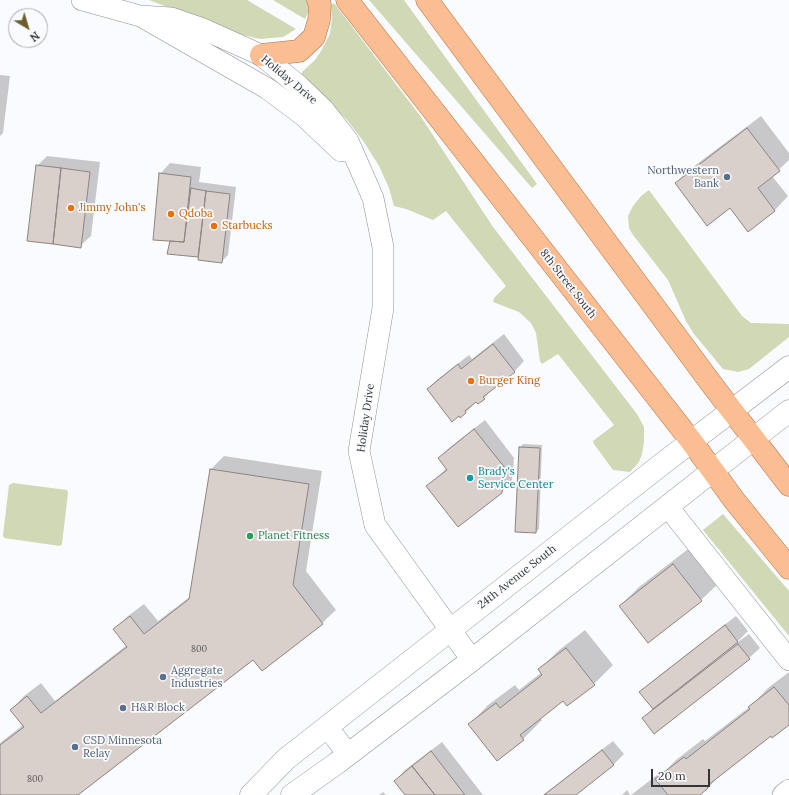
<!DOCTYPE html>
<html>
<head>
<meta charset="utf-8">
<style>
  body { margin:0 }
  #map { position:relative; width:789px; height:795px; overflow:hidden; background:#fafbfe; font-family:Lora,serif }
  canvas { display:block }
  .north { position:absolute; left:8px; top:8px; width:40px; height:40px; box-sizing:border-box; background:#fafbfe; border:1px solid #abacaf; border-radius:50%; rotate:142deg; font-size:11px; font-weight:700; line-height:16px; text-align:center; color:#343538 }
  .north::after { content:''; display:block; margin:auto; width:14px; height:18px; background:#6c5f2c; clip-path:polygon(50% 0,100% 100%,50% 72%,0 100%) }
  .scale { position:absolute; left:651px; top:769px; width:59px; height:18px; box-sizing:border-box; border:2px solid #343538; border-top:0; padding-left:5px; font-size:12px; line-height:14px; white-space:nowrap; color:#343538; -webkit-text-stroke:3px #fafbfe; paint-order:stroke }
</style>
</head>
<body>
<div id="map">
<canvas width="789" height="795"></canvas>
<div class="north">N</div>
<div class="scale">20 m</div>
</div>
<script>
const ctx = document.querySelector('canvas').getContext('2d');
ctx.lineJoin = 'round';
function fill(path, color) {
  ctx.fillStyle = color;
  ctx.fill(path, 'evenodd');
}
function poly(rows) {
  const path = new Path2D();
  for (const r of rows) {
    path.moveTo(r[0], r[1]);
    for (let i = 2; i < r.length; i += 2) path.lineTo(r[i], r[i + 1]);
  }
  return path;
}
function trace(path, color, width, dash) {
  ctx.strokeStyle = color;
  ctx.lineWidth = width;
  ctx.lineCap = dash ? 'butt' : 'round';
  ctx.setLineDash(dash || []);
  ctx.stroke(path);
}
function drawText(font, color, halo, rows, align = 'center') {
  ctx.font = font + ' Lora,serif';
  ctx.lineWidth = 3.5;
  ctx.setLineDash([]);
  ctx.textBaseline = 'middle';
  ctx.strokeStyle = halo;
  ctx.fillStyle = color;
  for (const [text, x, y, turn = 0] of rows) {
    ctx.save();
    ctx.translate(x, y);
    ctx.rotate((+turn || 0) * Math.PI / 180);
    ctx.textAlign = isNaN(turn) ? turn : align;
    if (halo) ctx.strokeText(text, 0, 0);
    ctx.fillText(text, 0, 0);
    ctx.restore();
  }
}
fill(poly([
  [149,0,247,0,296,29,283,37,260,39,238,34],
  [273,0,308,0,309,10,305,19],
  [369,0,404,0,537,184,532,188],
  [334,3,421,117,493,227,637,414,644,427,644,442,642,454,639,462,630,472,613,470,594,444,593,441,614,425,558,354,542,364,540,361,536,333,531,323,519,312,493,302,494,298,506,286,446,211,433,220,406,209,394,206,389,188,379,166,364,142,347,120,301,76,302,72,315,60,321,51,330,34,332,19,331,5],
  [649,190,742,316,751,323,789,324,789,337,749,369,738,372,723,369,694,334,686,321,668,280,633,235,629,228,628,216,633,206,641,196],
  [13,483,67,490,68,493,62,544,60,546,4,538,3,535,9,485],
  [723,514,789,591,789,636,703,530]
]), '#d0d8b5');
fill(poly([
  [0,75,10,76,3,133,0,136],
  [761,116,789,153,789,160,772,176,788,196,775,210,748,230,730,207,676,183,689,170],
  [47,156,100,162,91,236,80,246,37,166],
  [170,163,201,167,199,182,236,187,228,255,221,262,199,256,168,253,171,240,160,174],
  [504,334,524,361,514,372,494,387,484,398,477,401,466,412,428,389,438,379,469,355,472,359],
  [485,420,514,458,512,481,502,492,427,486,447,468,439,458,449,448],
  [523,444,542,445,539,529,536,532,520,447],
  [224,456,322,471,306,571,336,610,322,623,262,670,253,658,77,795,0,795,0,743,23,725,11,710,24,696,41,683,55,701,127,645,114,630,128,616,144,604,158,621,191,596,211,469],
  [692,546,720,582,701,600,620,606,639,587],
  [736,616,748,631,738,641,738,642,749,634,760,648,749,658,644,718,653,708,641,692,651,682],
  [585,630,613,665,594,684,563,700,540,718,542,720,523,739,497,759,470,724,488,705,515,685,519,690,542,672,539,670,558,651],
  [789,672,789,724,771,735,723,772,708,788,698,795,631,795,657,775,659,777,676,760,703,739,705,741,752,705,768,688],
  [613,741,624,754,613,765,575,795,543,795],
  [442,742,483,795,406,795,395,781,405,770],
  [627,790,630,795,622,795],
  [383,792,386,795,379,795]
]), '#0003');
const building = poly([
  [747,128,780,171,758,188,775,211,748,232,730,208,707,226,675,183,747,128],
  [36,165,61,168,53,244,27,241,36,165],
  [61,168,90,172,81,248,53,244,61,168],
  [159,173,191,177,184,242,153,240,159,173],
  [191,188,206,191,198,257,167,254,170,241,184,242,191,188],
  [206,191,230,194,222,263,198,260,206,191],
  [493,344,515,372,483,397,485,399,478,404,476,402,465,411,466,413,460,418,459,416,452,422,427,389,458,364,461,369,493,344],
  [474,429,505,468,502,493,458,527,426,486,447,470,438,458,474,429],
  [519,447,540,448,536,533,515,532,519,447],
  [210,469,309,484,293,585,323,624,262,671,253,660,78,795,0,795,0,745,24,727,10,710,27,696,41,713,127,647,113,629,130,616,144,634,189,599,210,469],
  [673,564,702,601,648,643,619,606,673,564],
  [725,625,738,642,653,709,639,692,725,625],
  [738,644,750,659,654,734,642,718,738,644],
  [566,648,595,685,567,706,563,701,520,735,524,740,497,761,468,724,496,703,500,708,542,675,538,669,566,648],
  [774,687,789,705,789,725,772,738,771,736,707,786,708,788,700,795,668,795,655,779,684,757,686,759,750,709,748,707,774,687],
  [602,750,614,765,576,795,544,795,602,750],
  [431,751,465,795,435,795,412,766,431,751],
  [412,766,435,795,405,795,394,781,412,766]
]);
fill(building, '#d9d0cc');
trace(building, '#8c8480', 1);
const minor = poly([
  [82,0,140,16,171,18,203,29,261,55,299,86,323,109,348,141,373,198,383,247,383,308,359,451,375,525,472,660],
  [144,18,268,89,304,116,341,151],
  [668,507,789,660],
  [327,727,348,754],
  [783,795,789,790]
]);
const tertiary = poly([
  [251,795,286,759,662,464,789,367],
  [292,795,337,763,472,660,789,411]
]);
const primary = poly([
  [347,0,692,442,734,500,789,568],
  [427,0,713,386,789,485],
  [261,55,299,51,314,37,319,20,320,5,318,0]
]);
trace(minor, '#8d8f96', 22);
trace(tertiary, '#8d8f96', 23);
trace(primary, '#b27244', 23);
trace(minor, '#fff', 21);
trace(tertiary, '#fff', 22);
trace(primary, '#fabe92', 22);
for (const [x, y, r, color] of [
  [727,177,4,"#5c6f8a"],
  [71,208,4,"#e8710a"],
  [171,214,4,"#e8710a"],
  [214,226,4,"#e8710a"],
  [471,381,4,"#e8710a"],
  [470,478,4,"#0f9aa8"],
  [250,536,4,"#2e9e5b"],
  [163,677,4,"#5c6f8a"],
  [123,708,4,"#5c6f8a"],
  [75,747,4,"#5c6f8a"]
]) {
  const dot = new Path2D();
  dot.arc(x, y, r, 0, 2 * Math.PI);
  ctx.fillStyle = color;
  ctx.fill(dot);
  trace(dot, '#fafbfe', 1.5);
}
drawText('9px', '#5d5c5d', null, [
  ["800",199,649],
  ["800",35,779]
]);
drawText('11px', '#343538', '#fafbfe', [
  ["Holiday Drive",289,80,40],
  ["8th Street South",568,284,52],
  ["Holiday Drive",366,418,-82],
  ["24th Avenue South",517,577,-38]
]);
drawText('11px', '#4e5e75', '#fafbfe', [
  ["Northwestern",719,171,"right"],
  ["Bank",719,184,"right"],
  ["Aggregate",171,671],
  ["Industries",171,684],
  ["H&R Block",131,708],
  ["CSD Minnesota",83,741],
  ["Relay",83,754]
], 'left');
drawText('11px', '#c56008', '#fafbfe', [
  ["Jimmy John's",79,208],
  ["Qdoba",179,214],
  ["Starbucks",222,226],
  ["Burger King",479,381]
], 'left');
drawText('11px', '#0d838f', '#fafbfe', [
  ["Brady's",478,472],
  ["Service Center",478,485]
], 'left');
drawText('11px', '#27864d', '#fafbfe', [
  ["Planet Fitness",258,536]
], 'left');
</script>
</body>
</html>
